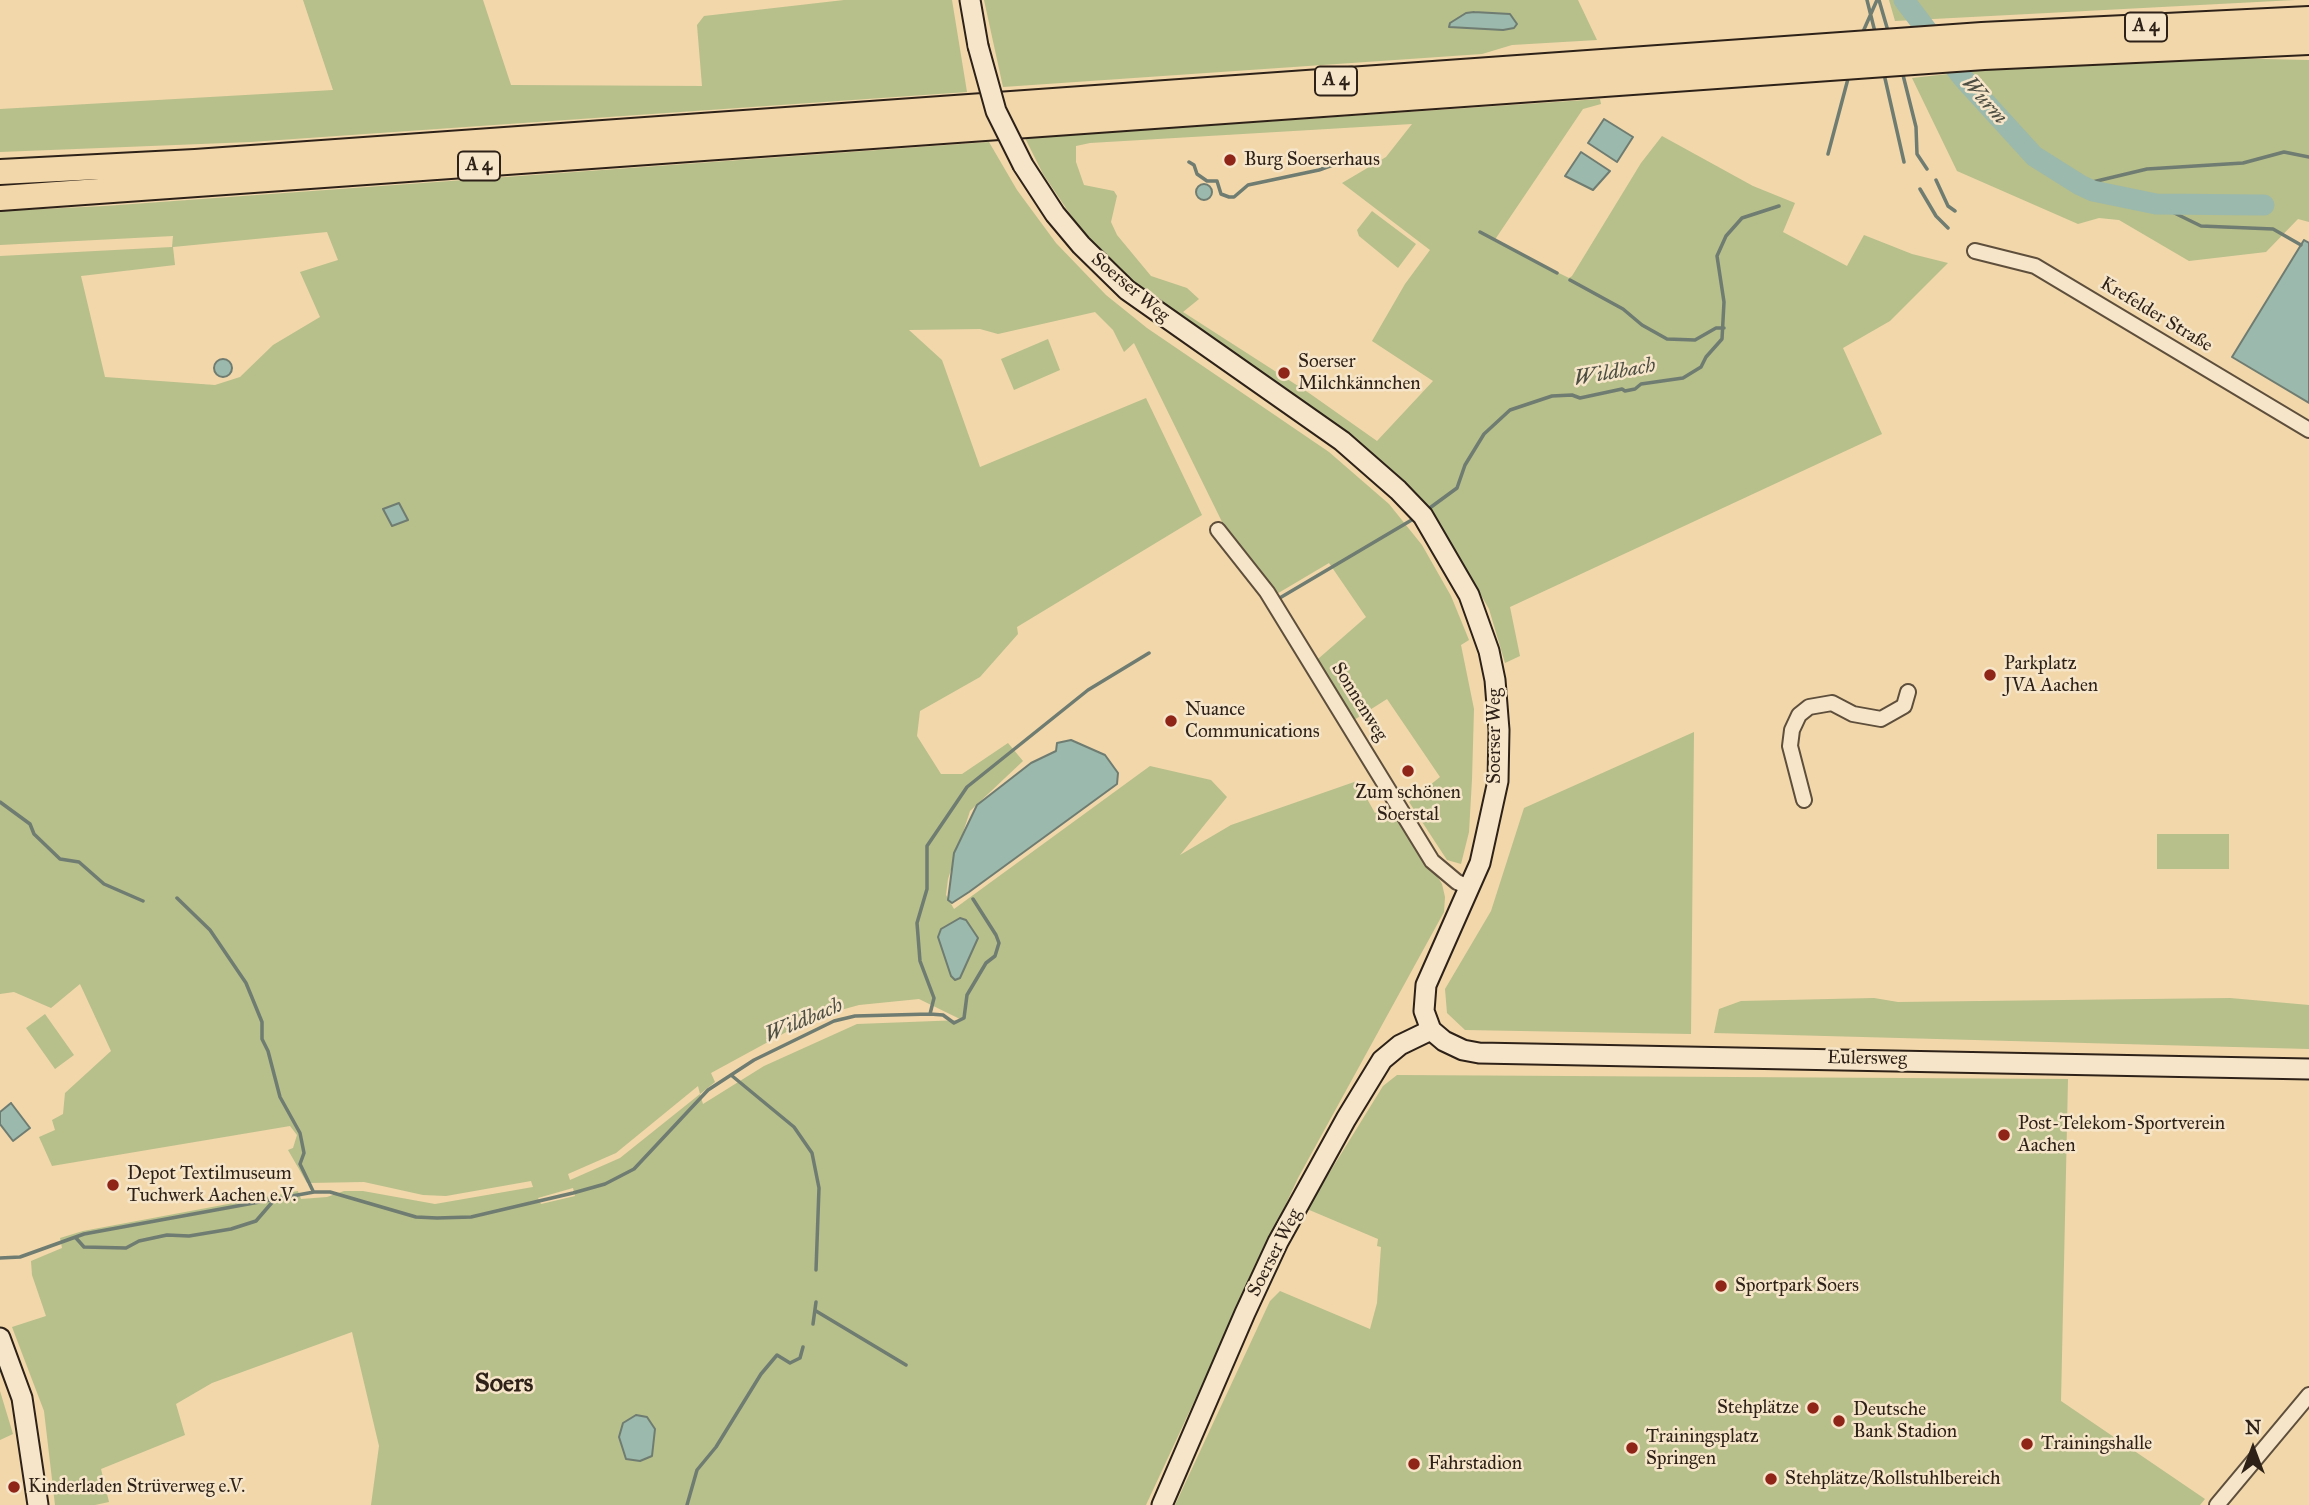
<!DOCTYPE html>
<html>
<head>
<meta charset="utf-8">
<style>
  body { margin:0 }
  #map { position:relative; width:2309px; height:1505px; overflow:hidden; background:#f1d7aa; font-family:"IM FELL Great Primer",serif }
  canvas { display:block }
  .north { position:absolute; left:2218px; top:1414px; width:70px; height:70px; -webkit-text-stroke:5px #f6e5c8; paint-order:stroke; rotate:0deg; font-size:19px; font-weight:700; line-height:28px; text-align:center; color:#2d2118 }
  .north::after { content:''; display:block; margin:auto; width:24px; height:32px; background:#2d2118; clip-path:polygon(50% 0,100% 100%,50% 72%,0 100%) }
</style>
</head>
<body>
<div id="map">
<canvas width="2309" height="1505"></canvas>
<div class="north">N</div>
</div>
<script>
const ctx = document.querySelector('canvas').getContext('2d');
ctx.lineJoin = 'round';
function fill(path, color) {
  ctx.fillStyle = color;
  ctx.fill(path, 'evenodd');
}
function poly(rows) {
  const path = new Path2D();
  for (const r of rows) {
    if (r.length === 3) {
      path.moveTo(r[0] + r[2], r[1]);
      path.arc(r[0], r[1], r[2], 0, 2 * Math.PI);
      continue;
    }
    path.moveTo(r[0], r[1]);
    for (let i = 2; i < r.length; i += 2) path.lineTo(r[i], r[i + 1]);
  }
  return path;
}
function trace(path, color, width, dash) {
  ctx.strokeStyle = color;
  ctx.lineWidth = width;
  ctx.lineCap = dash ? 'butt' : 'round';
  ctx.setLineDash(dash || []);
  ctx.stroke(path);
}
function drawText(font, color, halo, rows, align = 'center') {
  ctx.font = font + ' "IM FELL Great Primer",serif';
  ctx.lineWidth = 5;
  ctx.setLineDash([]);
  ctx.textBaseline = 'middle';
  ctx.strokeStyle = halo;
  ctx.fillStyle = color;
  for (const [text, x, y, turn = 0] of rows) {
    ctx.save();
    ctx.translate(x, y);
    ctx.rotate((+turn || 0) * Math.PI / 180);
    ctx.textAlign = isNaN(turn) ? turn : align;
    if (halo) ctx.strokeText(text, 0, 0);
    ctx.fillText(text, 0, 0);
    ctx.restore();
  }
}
fill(poly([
  [303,0,483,0,511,85,702,86,697,25,704,16,844,0,952,0,967,92,251,142,0,152,0,109,333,90],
  [984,0,1578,0,1597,40,1512,45,1482,54,1003,87],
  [1889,0,2295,0,1895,21],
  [2219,58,2309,60,2309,222,2298,219,2266,252,2189,261,2119,220,2099,218,2078,224,1957,171,1912,78,1985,70],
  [1600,99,1601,104,1583,109,1494,241,1569,278,1572,276,1641,163,1662,136,1753,186,1795,203,1783,232,1847,266,1864,235,1912,254,1948,263,1890,321,1843,348,1882,434,1510,607,1520,656,1505,663,1489,609,1430,507,1372,453,1141,289,1112,265,1076,223,1043,174,1025,138],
  [1412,124,1386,157,1342,183,1430,250,1405,284,1372,341,1433,381,1377,441,1309,393,1183,312,1199,299,1187,288,1151,276,1117,235,1111,222,1117,196,1114,191,1084,185,1076,162,1076,146,1090,143],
  [989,142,1017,190,1056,243,1106,295,1147,328,1329,452,1389,504,1422,545,1451,596,1469,640,1461,645,1474,709,1472,779,1469,832,1461,864,1447,860,1409,802,1440,777,1387,699,1354,720,1318,659,1366,617,1329,563,1275,595,1227,532,1134,343,1124,352,1113,330,1095,312,998,334,980,329,909,330,942,360,980,467,1146,398,1202,515,1017,627,1018,634,980,677,920,711,917,736,941,774,962,774,1008,743,1023,761,970,811,948,879,946,895,954,909,1150,766,1211,780,1227,797,1180,855,1231,825,1357,781,1375,813,1391,804,1442,884,1445,897,1444,912,1298,1178,1146,1505,371,1505,379,1446,352,1332,212,1383,176,1404,185,1435,101,1469,109,1502,95,1505,55,1505,44,1411,12,1327,46,1316,32,1275,31,1261,62,1248,60,1238,83,1231,298,1191,301,1199,327,1197,344,1191,363,1191,435,1204,533,1187,531,1181,446,1196,423,1195,364,1182,307,1183,288,1150,293,1148,297,1135,290,1126,52,1166,39,1137,55,1130,52,1120,63,1114,65,1093,111,1051,80,984,51,1008,14,992,0,994,0,256,172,247,173,236,0,245,0,211,105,206],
  [327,232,338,260,300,272,320,317,273,345,240,377,215,385,105,377,81,276,175,265,173,247],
  [919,999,962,1020,857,1024,764,1066,703,1104,700,1094,715,1082,711,1073,812,1018,859,1005],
  [698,1086,700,1094,620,1158,570,1180,568,1174,616,1153],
  [573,1188,575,1196,541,1204,538,1198],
  [1372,211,1416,244,1398,268,1359,236,1357,230],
  [1048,339,1060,370,1014,390,1001,359],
  [1694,732,1691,1034,1465,1030,1447,1013,1445,989,1491,911,1524,808],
  [2157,834,2229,834,2229,869,2157,869],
  [1874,998,1898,1002,2230,998,2309,1005,2309,1049,1714,1033,1719,1009,1741,1001],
  [45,1014,74,1055,55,1069,26,1028],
  [1397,1075,2068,1079,2061,1401,2205,1499,2200,1505,1175,1505,1270,1301,1280,1291,1370,1329,1377,1303,1381,1247,1377,1246,1378,1239,1307,1209,1383,1086],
  [0,1391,13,1434,0,1440]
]), '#b7bf8b');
const water = poly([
  [1474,12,1510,14,1517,24,1514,28,1503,30,1449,27,1450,23,1466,13,1474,12],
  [1604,119,1633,137,1617,162,1588,143,1604,119],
  [1581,152,1610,171,1593,190,1565,176,1581,152],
  [1204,192,8],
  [2304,240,2309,243,2309,403,2232,357,2304,240],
  [223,368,9],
  [399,503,408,520,392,526,383,509,399,503],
  [1071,740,1105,755,1118,773,1117,784,969,892,952,903,948,900,954,853,977,805,1031,763,1056,751,1057,743,1071,740],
  [960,918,966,920,978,938,960,978,955,980,951,976,938,937,941,929,960,918],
  [11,1103,30,1128,13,1141,0,1124,0,1112,11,1103],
  [636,1415,647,1417,655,1429,652,1456,640,1461,626,1459,619,1437,623,1423,636,1415]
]);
fill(water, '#9bb9ac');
trace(water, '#6f7c71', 2);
trace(poly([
  [1867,0,1875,32],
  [1879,0,1888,31],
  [1862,34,1877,0],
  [1902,71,1916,127,1917,154,1927,169],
  [1884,74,1904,162],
  [1828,154,1849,75],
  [1189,162,1194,165,1197,174,1207,181,1217,181,1221,194,1229,197,1234,197,1248,185,1319,170,1341,162,1359,163],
  [1936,180,1948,206,1955,211],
  [2080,185,2147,169,2243,163,2284,152,2309,157],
  [1920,189,1936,216,1948,228],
  [2156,204,2201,226,2273,229,2301,245],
  [1480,232,1557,273],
  [1570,280,1623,309,1642,325,1667,339,1695,340,1716,328,1724,328],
  [1427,510,1457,488,1465,465,1484,434,1510,410,1552,396,1572,395,1580,398,1622,389,1625,391,1635,389,1641,384,1683,378,1701,367,1706,357,1722,339,1724,302,1717,256,1726,236,1742,218,1779,206],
  [1278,599,1415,518],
  [0,802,30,824,34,834,60,859,79,862,104,884,143,901],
  [177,898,210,930,246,983,262,1022,262,1039,268,1051,280,1097,300,1133,304,1153,300,1164,313,1191],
  [930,1014,943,1015,954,1023,964,1018,967,995,986,963,995,956,999,943,996,935,973,899],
  [731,1075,794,1127,812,1153,819,1188,816,1270],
  [76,1238,84,1247,126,1248,139,1241,167,1235,189,1236,231,1229,256,1221,275,1199],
  [0,1258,20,1257,84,1234,314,1192,330,1192,416,1217,437,1218,471,1217,573,1193,605,1184,634,1169,708,1090,754,1060,834,1021,855,1016,930,1014,934,998,920,961,917,923,927,889,927,846,967,787,1088,690,1149,653],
  [816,1311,906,1365],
  [813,1324,816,1302],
  [687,1505,697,1470,716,1447,761,1374,777,1355,790,1363,800,1358,803,1347]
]), '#6f7c71', 3.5);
trace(poly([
  [1904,0,1963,78,2034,156,2080,185,2093,191,2156,204,2264,205]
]), '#9bb9ac', 21);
const street = poly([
  [1975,251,2035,266,2309,430],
  [1218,530,1267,592,1432,861,1457,882,1471,888],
  [1804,800,1790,746,1792,730,1799,715,1809,707,1832,703,1853,714,1881,719,1904,706,1908,692],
  [2217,1505,2309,1395]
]);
const secondary = poly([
  [970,0,978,46],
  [1023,165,1055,214,1081,245,1127,290,1342,441,1398,490,1423,516,1469,595,1489,651,1495,680,1499,730,1498,781,1480,863,1426,985,1424,1011,1431,1030,1444,1041,1463,1050,1479,1053,2309,1069],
  [0,1338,22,1398,38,1505],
  [1162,1505,1245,1313,1278,1242,1346,1119,1382,1060,1400,1045,1431,1030]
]);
const highway = poly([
  [0,172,195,162,1982,35,2309,19],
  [0,198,1984,57,2309,42]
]);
trace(street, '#5e4e3c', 18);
trace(secondary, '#2d2118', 23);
trace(highway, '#2d2118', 28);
trace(street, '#f6e5c8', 14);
trace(secondary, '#f6e5c8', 19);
trace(highway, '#f1d7aa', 24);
const secondaryBridge = poly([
  [978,46,996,111,1023,165]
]);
trace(secondaryBridge, '#2d2118', 23, []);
trace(secondaryBridge, '#f6e5c8', 19);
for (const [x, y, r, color] of [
  [1230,160,7,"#8f2418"],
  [1284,373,7,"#8f2418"],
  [1990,675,7,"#8f2418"],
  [1171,721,7,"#8f2418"],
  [1408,771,7,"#8f2418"],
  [2004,1135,7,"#8f2418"],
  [113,1185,7,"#8f2418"],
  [1721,1286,7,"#8f2418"],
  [1813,1408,7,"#8f2418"],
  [1839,1421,7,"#8f2418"],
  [2027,1444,7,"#8f2418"],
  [1632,1448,7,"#8f2418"],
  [1414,1464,7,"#8f2418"],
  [1771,1479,7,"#8f2418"],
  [14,1487,7,"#8f2418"]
]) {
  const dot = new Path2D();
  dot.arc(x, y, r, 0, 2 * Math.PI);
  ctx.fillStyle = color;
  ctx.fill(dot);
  trace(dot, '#f6e5c8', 2.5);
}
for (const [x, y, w] of [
  [2146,27,42],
  [1336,81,42],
  [479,166,42]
]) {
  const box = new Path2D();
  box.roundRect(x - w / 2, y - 14.5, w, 29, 5);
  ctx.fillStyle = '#f6e5c8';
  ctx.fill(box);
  trace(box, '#2d2118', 2);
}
drawText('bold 18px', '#2d2118', null, [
  ["A 4",2146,27],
  ["A 4",1336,81],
  ["A 4",479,166]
]);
drawText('19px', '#2d2118', '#f6e5c8', [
  ["Burg Soerserhaus",1244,160],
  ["Soerser",1298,362],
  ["Milchkännchen",1298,384],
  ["Parkplatz",2004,664],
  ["JVA Aachen",2004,686],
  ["Nuance",1185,710],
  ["Communications",1185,732],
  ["Zum schönen",1408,793,"center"],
  ["Soerstal",1408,815,"center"],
  ["Post-Telekom-Sportverein",2018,1124],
  ["Aachen",2018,1146],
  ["Depot Textilmuseum",127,1174],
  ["Tuchwerk Aachen e.V.",127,1196],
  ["Sportpark Soers",1735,1286],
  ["Stehplätze",1799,1408,"right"],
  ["Deutsche",1853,1410],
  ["Bank Stadion",1853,1432],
  ["Trainingsplatz",1646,1437],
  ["Springen",1646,1459],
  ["Trainingshalle",2041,1444],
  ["Fahrstadion",1428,1464],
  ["Stehplätze/Rollstuhlbereich",1785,1479],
  ["Kinderladen Strüverweg e.V.",28,1487]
], 'left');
drawText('19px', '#2d2118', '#f6e5c8', [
  ["Soerser Weg",1130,288,40],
  ["Krefelder Straße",2156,315,31],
  ["Sonnenweg",1359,702,58],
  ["Soerser Weg",1495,736,-90],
  ["Eulersweg",1867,1059,1],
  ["Soerser Weg",1275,1253,-63]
]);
drawText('italic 21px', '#4e4f44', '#f6e5c8', [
  ["Wurm",1984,101,48],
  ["Wildbach",1615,373,-10],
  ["Wildbach",804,1021,-23]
]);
drawText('bold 26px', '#2d2118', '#f6e5c8', [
  ["Soers",504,1385]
]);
</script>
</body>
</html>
